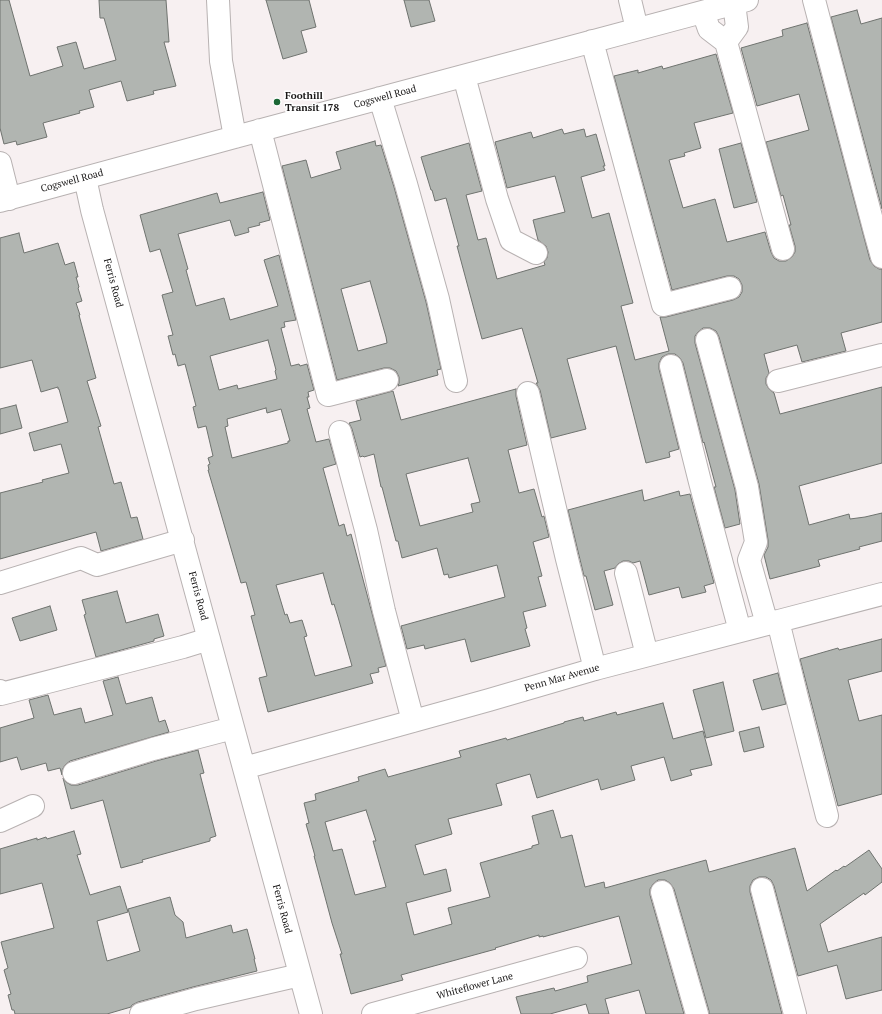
<!DOCTYPE html>
<html>
<head>
<meta charset="utf-8">
<style>
  body { margin:0 }
  canvas { display:block; background:#f7f0f1 }
</style>
</head>
<body>
<canvas width="882" height="1014"></canvas>
<script>
const ctx = document.querySelector('canvas').getContext('2d');
ctx.lineJoin = 'round';
function fill(path, color) {
  ctx.fillStyle = color;
  ctx.fill(path, 'evenodd');
}
function poly(rows) {
  const path = new Path2D();
  for (const r of rows) {
    path.moveTo(r[0], r[1]);
    for (let i = 2; i < r.length; i += 2) path.lineTo(r[i], r[i + 1]);
  }
  return path;
}
function trace(path, color, width, dash) {
  ctx.strokeStyle = color;
  ctx.lineWidth = width;
  ctx.lineCap = dash ? 'butt' : 'round';
  ctx.setLineDash(dash || []);
  ctx.stroke(path);
}
function drawText(font, color, halo, rows, align = 'center') {
  ctx.font = font + ' "PT Serif",serif';
  ctx.lineWidth = 3;
  ctx.setLineDash([]);
  ctx.textBaseline = 'middle';
  ctx.strokeStyle = halo;
  ctx.fillStyle = color;
  for (const [text, x, y, turn = 0] of rows) {
    ctx.save();
    ctx.translate(x, y);
    ctx.rotate((+turn || 0) * Math.PI / 180);
    ctx.textAlign = isNaN(turn) ? turn : align;
    if (halo) ctx.strokeText(text, 0, 0);
    ctx.fillText(text, 0, 0);
    ctx.restore();
  }
}
const building = poly([
  [0,0,9,0,30,76,63,66,57,47,76,42,84,69,116,60,104,18,100,18,99,0,166,0,169,42,164,42,176,86,153,91,154,94,127,101,121,81,89,90,94,107,79,111,80,113,43,123,47,137,17,145,16,141,4,144,0,128,0,0],
  [266,0,309,0,316,27,301,31,307,52,283,59,266,0],
  [404,0,429,0,435,21,411,27,404,0],
  [857,10,861,24,882,18,882,209,831,17,857,10],
  [807,23,870,260,874,266,879,269,882,269,882,322,841,333,846,351,802,362,797,345,764,354,769,373,766,378,766,384,769,389,774,393,780,414,882,387,882,463,799,486,809,525,849,514,850,519,865,517,882,513,882,541,859,547,860,549,818,560,820,566,770,579,764,555,768,547,768,540,759,484,719,337,716,331,710,328,703,328,698,332,695,336,695,343,735,490,740,524,725,528,714,487,716,487,704,442,703,443,683,363,680,358,675,354,668,354,662,357,659,363,659,369,679,449,669,452,670,457,646,463,616,346,567,359,586,429,551,438,540,390,536,383,538,383,522,328,482,339,457,246,459,246,446,198,435,201,432,190,431,190,421,157,469,143,482,191,466,195,478,240,486,238,497,279,545,265,544,262,547,258,548,252,546,246,538,240,533,220,565,212,555,176,507,188,495,142,531,132,533,138,562,129,564,134,584,129,586,137,596,134,605,166,603,166,605,170,581,177,592,218,609,213,633,303,621,306,635,360,669,351,660,317,666,317,733,300,739,297,742,292,742,285,739,279,734,276,727,276,672,290,614,76,638,70,638,73,662,66,663,69,716,54,733,113,694,123,701,148,684,153,685,156,669,160,683,208,715,199,727,242,765,232,771,252,774,258,779,261,786,261,792,257,795,252,795,246,789,225,791,225,783,195,781,196,766,142,809,130,799,94,757,106,741,48,783,36,782,30,807,23],
  [375,141,376,146,381,145,394,187,426,302,441,369,437,370,438,375,398,386,399,383,399,377,396,371,390,368,384,368,337,380,282,166,306,160,311,178,341,169,336,152,375,141],
  [370,281,386,337,387,343,358,351,341,289,370,281],
  [741,143,757,202,734,208,719,149,741,143],
  [263,192,270,220,259,223,260,225,248,228,249,232,235,236,230,220,178,234,188,269,186,270,196,306,224,298,230,320,278,306,264,260,279,255,296,320,284,322,285,327,281,328,291,366,299,364,300,366,307,364,314,390,308,392,309,397,307,397,310,408,307,409,316,442,329,439,336,464,323,468,339,526,344,524,347,536,351,534,386,666,378,668,379,672,370,674,373,683,268,712,259,678,267,676,251,616,255,615,246,582,241,583,221,514,208,470,209,470,208,465,210,464,208,458,213,456,206,426,198,428,193,407,196,406,185,364,178,366,175,354,173,355,168,336,173,335,162,295,173,292,160,249,150,252,140,215,217,193,220,203,263,192],
  [268,340,276,370,275,371,277,379,238,389,237,385,219,390,210,356,268,340],
  [266,408,267,413,281,409,290,441,288,441,288,443,232,458,225,427,228,426,227,419,266,408],
  [323,573,332,605,334,604,338,617,352,666,315,676,304,637,307,636,302,620,290,623,287,614,285,615,276,585,323,573],
  [19,233,24,253,58,243,65,265,74,262,78,277,76,277,79,287,78,288,82,301,76,303,80,315,79,315,96,378,87,381,101,426,98,427,114,484,121,482,131,518,137,517,143,539,101,551,96,532,0,559,0,493,43,482,42,480,69,473,61,444,34,451,29,433,68,422,59,389,58,389,58,387,41,392,32,360,0,368,0,238,19,233],
  [516,389,516,396,527,445,508,450,519,493,534,489,542,517,544,516,549,537,533,542,542,576,538,577,546,606,523,612,527,628,525,629,530,646,471,662,465,639,425,649,424,645,407,649,401,626,505,597,497,565,449,578,448,574,444,575,437,548,402,558,398,541,396,541,382,487,381,487,374,454,364,457,363,456,360,457,352,429,349,423,361,420,356,401,393,391,401,420,516,389],
  [468,458,480,502,471,504,473,512,420,526,406,474,468,458],
  [16,405,22,428,0,434,0,409,16,405],
  [642,490,644,501,679,491,680,496,690,494,714,583,704,586,706,592,682,598,679,587,649,595,640,561,633,563,629,561,623,561,618,564,615,568,604,571,613,605,595,610,586,576,584,576,568,510,642,490],
  [117,591,126,623,158,614,164,636,154,639,154,641,96,657,84,615,86,614,82,600,117,591],
  [50,606,57,630,20,641,12,618,50,606],
  [882,639,882,671,848,680,859,721,882,715,882,794,838,806,800,659,838,648,839,650,882,639],
  [778,673,786,704,762,710,753,680,778,673],
  [118,677,126,704,152,697,159,722,165,720,169,732,70,761,65,765,62,770,62,775,60,768,48,771,46,763,21,770,17,757,0,762,0,728,34,718,29,700,48,695,54,715,81,708,85,723,113,715,103,681,118,677],
  [723,682,734,731,706,738,693,690,723,682],
  [663,703,673,739,703,731,712,765,690,770,692,775,671,781,664,757,631,766,635,780,601,790,598,779,537,798,530,774,496,784,502,805,448,819,452,834,415,845,424,875,446,869,451,891,406,903,414,935,452,924,448,908,490,897,480,863,532,848,532,846,539,844,532,816,553,810,561,838,572,835,585,887,604,882,605,888,706,860,709,872,795,848,807,891,836,870,837,871,844,866,845,867,869,850,882,869,882,882,865,895,864,893,820,924,828,952,882,937,882,990,846,999,837,965,798,976,774,886,771,880,766,877,759,877,753,880,750,886,750,892,782,1014,709,1014,709,1011,674,889,670,883,665,880,658,880,653,884,650,889,650,895,684,1014,646,1014,639,990,605,999,609,1014,589,1014,586,1004,550,1014,521,1014,516,997,554,988,555,991,588,982,587,976,632,964,619,916,543,937,543,936,539,937,539,935,495,948,496,949,401,975,403,980,351,994,340,954,342,954,332,923,314,856,315,856,306,824,309,823,304,803,316,800,315,794,359,781,358,777,385,769,388,777,461,757,459,751,506,738,507,740,564,723,564,722,583,717,584,721,616,712,617,715,663,703],
  [366,810,376,841,373,841,386,887,355,895,342,849,333,851,325,822,366,810],
  [759,727,764,747,744,752,739,732,759,727],
  [198,750,204,773,200,774,216,836,210,838,210,841,142,860,143,862,121,868,103,800,71,809,63,778,66,782,71,785,78,785,156,761,198,750],
  [74,831,81,854,77,855,90,895,120,886,128,912,97,921,107,961,140,951,128,909,170,897,175,915,183,922,186,938,231,925,233,933,247,929,255,959,254,959,257,971,193,987,138,1002,132,1005,131,1007,107,1014,15,1014,14,1010,12,1010,8,995,11,994,4,970,8,968,1,942,54,928,42,883,0,894,0,849,37,838,37,840,46,837,47,839,74,831]
]);
fill(building, '#b1b5b1');
trace(building, '#6f736f', 1);
const minor = poly([
  [218,0,221,61,235,137],
  [630,0,637,29],
  [814,0,875,232,882,257],
  [703,12,709,29,726,42,737,27,734,3],
  [592,41,663,305,730,288],
  [726,42,783,249],
  [464,76,497,199,511,240,536,253],
  [380,98,406,184,438,299,456,381],
  [260,130,328,395,387,380],
  [0,163,9,199],
  [85,178,92,210,311,1014],
  [0,201,235,137,747,0],
  [707,340,747,487,756,542,749,560,767,624],
  [671,366,700,482,740,631],
  [778,381,882,355],
  [528,393,567,559,595,669],
  [340,432,366,530,384,611,413,721],
  [626,573,647,655],
  [0,583,81,558,97,565,183,540],
  [778,621,797,698,827,816],
  [0,691,1,694,183,647,209,639],
  [244,768,489,700,595,669,882,594],
  [74,773,153,749,233,728],
  [0,821,33,806],
  [762,889,795,1014],
  [662,892,697,1014],
  [141,1014,196,999,300,975],
  [373,1014,576,958]
]);
trace(minor, '#b8b2b2', 24);
trace(minor, '#fff', 22);
for (const [x, y, r, color] of [
  [277,102,4,"#1b6735"]
]) {
  const dot = new Path2D();
  dot.arc(x, y, r, 0, 2 * Math.PI);
  ctx.fillStyle = color;
  ctx.fill(dot);
  trace(dot, '#fff', 1.5);
}
drawText('bold 10px', '#181616', '#fff', [
  ["Foothill",285,96],
  ["Transit 178",285,108]
], 'left');
drawText('10px', '#181616', '#fff', [
  ["Cogswell Road",385,97,-15],
  ["Cogswell Road",72,181,-15],
  ["Ferris Road",113,283,75],
  ["Ferris Road",198,596,75],
  ["Penn Mar Avenue",562,678,-16],
  ["Ferris Road",282,909,75],
  ["Whiteflower Lane",475,986,-15]
]);
</script>
</body>
</html>
